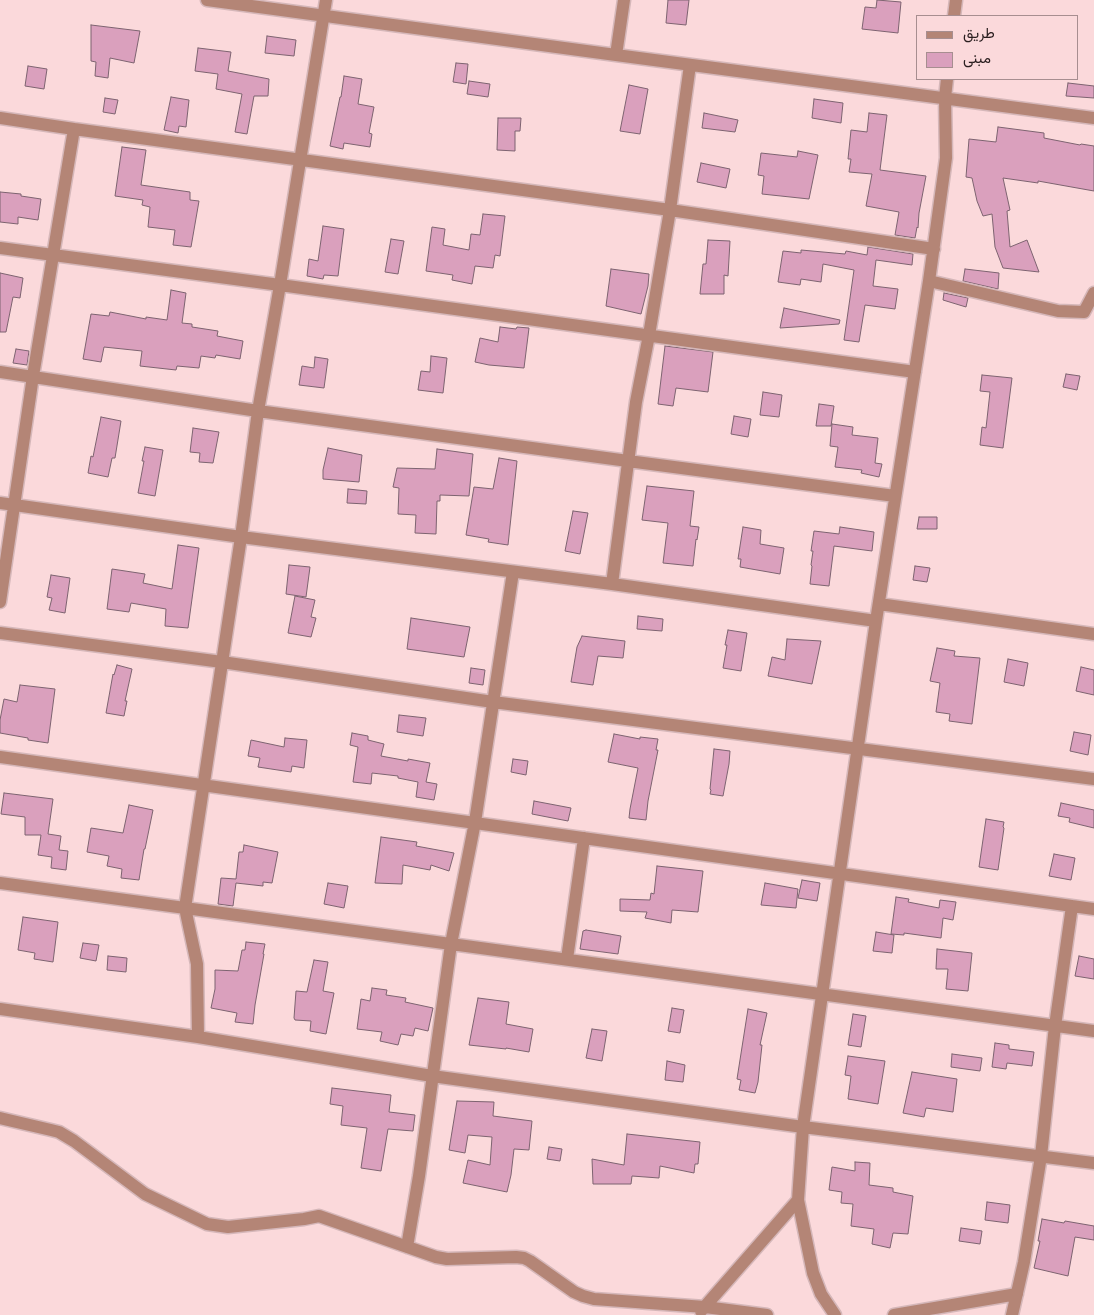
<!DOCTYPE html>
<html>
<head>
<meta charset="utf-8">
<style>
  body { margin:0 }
  #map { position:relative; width:1094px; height:1315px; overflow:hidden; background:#fbd9db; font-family:"Sofia Sans Condensed",Vazirmatn,sans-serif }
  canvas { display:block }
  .legend { position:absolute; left:916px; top:15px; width:162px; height:65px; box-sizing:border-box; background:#fbd9db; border:1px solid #a78e90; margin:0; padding:6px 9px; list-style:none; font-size:15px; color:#2a1e1f }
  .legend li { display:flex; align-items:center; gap:10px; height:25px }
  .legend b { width:25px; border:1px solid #a78e90 }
</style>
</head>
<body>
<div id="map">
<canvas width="1094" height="1315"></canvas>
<ul class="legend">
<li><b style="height:6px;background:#b48576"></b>طريق</li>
<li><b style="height:14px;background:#daa0bd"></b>مبنى</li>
</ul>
</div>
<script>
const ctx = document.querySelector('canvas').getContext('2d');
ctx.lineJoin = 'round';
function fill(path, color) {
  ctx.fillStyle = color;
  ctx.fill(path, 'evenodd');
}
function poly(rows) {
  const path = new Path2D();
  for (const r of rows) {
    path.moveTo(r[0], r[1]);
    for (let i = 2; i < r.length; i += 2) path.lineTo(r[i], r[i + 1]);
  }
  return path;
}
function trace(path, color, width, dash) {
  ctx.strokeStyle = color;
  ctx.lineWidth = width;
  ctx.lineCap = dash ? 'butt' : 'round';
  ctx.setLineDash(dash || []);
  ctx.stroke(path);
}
const building = poly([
  [668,0,689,0,686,25,666,23,668,0],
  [877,0,901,2,898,33,862,29,865,7,876,8,877,0],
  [91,25,140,31,134,63,110,58,108,78,95,76,96,62,91,61,91,25],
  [267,36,296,40,294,56,265,53,267,36],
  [198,48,231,52,228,71,269,79,268,96,254,96,247,134,235,132,242,94,216,89,218,74,195,71,198,48],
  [456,63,468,64,466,84,453,82,456,63],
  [28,66,47,69,44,89,25,86,28,66],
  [344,76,362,79,358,104,374,107,369,133,372,134,370,147,344,143,343,149,330,146,340,97,341,97,344,76],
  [469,81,490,84,488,97,467,94,469,81],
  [1068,83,1094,86,1094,98,1066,96,1068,83],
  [629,85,648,89,640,134,620,131,629,85],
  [171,97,189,100,186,127,179,126,178,133,164,130,171,97],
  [105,98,118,100,115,114,103,112,105,98],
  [814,99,843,103,841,123,812,118,814,99],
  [704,113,738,120,735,132,702,128,704,113],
  [869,113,887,115,880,170,926,176,919,213,918,228,917,227,915,238,895,235,899,212,866,206,872,174,849,172,851,159,848,159,851,130,867,132,869,113],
  [498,118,521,118,520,131,515,131,515,151,497,150,498,118],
  [998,127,1044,133,1044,138,1080,145,1081,144,1094,146,1094,191,1038,181,1038,183,1003,178,1010,210,1007,211,1010,247,1027,240,1039,272,1003,268,995,247,992,214,983,216,977,201,972,178,966,177,969,139,996,142,998,127],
  [122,147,146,150,141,185,190,192,190,200,199,201,191,247,173,245,175,230,148,227,150,207,142,205,143,200,115,196,122,147],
  [798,151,818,155,809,199,762,194,764,176,758,175,761,153,797,157,798,151],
  [701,163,730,169,726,188,697,182,701,163],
  [0,192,21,194,21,196,41,199,38,220,18,217,18,224,0,222,0,192],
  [483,214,505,216,500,256,495,255,493,268,475,266,472,284,452,280,453,275,426,271,432,227,445,229,443,245,469,250,471,234,480,235,483,214],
  [323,226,344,229,338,276,324,275,323,279,307,276,309,259,318,261,323,226],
  [391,239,404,241,398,274,385,272,391,239],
  [708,240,730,241,728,276,724,275,724,294,700,294,703,264,706,264,708,240],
  [868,247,913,254,912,265,876,260,873,286,898,289,895,309,865,305,859,342,844,340,854,270,823,264,821,282,801,279,800,285,778,282,783,251,801,253,801,250,845,254,846,251,867,255,868,247],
  [611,269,649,274,648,286,641,314,606,306,611,269],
  [965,269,999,273,998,289,963,281,965,269],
  [0,273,23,278,20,298,13,297,6,332,0,332,0,273],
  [171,290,186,293,182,323,192,324,192,327,218,331,217,336,243,341,240,359,216,355,215,358,201,356,199,368,177,366,176,370,140,366,142,351,104,347,101,362,83,359,91,314,109,316,110,312,146,319,146,317,167,320,171,290],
  [944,293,968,298,966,307,943,300,944,293],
  [784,308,840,320,839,324,780,328,784,308],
  [500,327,516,329,517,327,529,328,524,368,489,365,475,362,480,338,498,342,500,327],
  [665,346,713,352,708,392,676,388,673,406,658,404,665,346],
  [16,349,29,351,27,365,13,363,16,349],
  [431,356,447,358,443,393,418,390,421,371,430,372,431,356],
  [315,357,328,359,324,388,299,385,302,366,314,368,315,357],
  [1066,374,1080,376,1077,390,1063,387,1066,374],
  [982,375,1012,378,1003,448,980,445,982,427,986,428,990,392,980,391,982,375],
  [763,392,782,395,779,417,760,415,763,392],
  [819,404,834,406,831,426,816,426,819,404],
  [734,416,751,419,748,437,731,434,734,416],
  [101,417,121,421,115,458,112,458,108,477,88,473,91,456,93,457,101,417],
  [832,424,853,427,852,435,878,438,875,463,882,464,879,477,861,473,862,470,835,467,838,447,830,446,832,424],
  [193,428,219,432,213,463,199,462,200,453,190,452,193,428],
  [145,447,163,450,155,496,138,493,144,461,142,461,145,447],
  [328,448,362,455,359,482,323,479,323,470,328,448],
  [437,449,473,454,469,496,440,495,440,501,437,501,436,534,415,533,416,515,398,514,399,488,393,487,397,468,435,469,437,449],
  [499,458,517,461,508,545,488,542,489,539,466,535,474,487,493,489,499,458],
  [647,486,694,491,690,526,699,527,697,540,696,539,693,566,663,563,668,523,642,520,647,486],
  [348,489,367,491,366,504,347,503,348,489],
  [573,511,588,513,580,554,565,551,573,511],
  [919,517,937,517,937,529,917,529,919,517],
  [743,527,761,530,760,544,784,548,780,574,740,567,741,559,738,559,743,527],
  [840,527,874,532,872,551,834,546,829,586,810,584,812,566,811,565,813,551,811,551,814,531,839,534,840,527],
  [178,545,199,548,188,628,165,626,166,609,131,603,129,612,107,609,112,569,145,574,143,583,172,589,178,545],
  [289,565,310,567,306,597,286,594,289,565],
  [915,566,930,568,927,582,913,580,915,566],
  [51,575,70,578,65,613,49,610,52,598,47,597,51,575],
  [295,596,315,600,311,617,316,618,311,637,288,633,295,596],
  [638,616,663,619,662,631,637,629,638,616],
  [411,618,470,627,464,657,407,649,411,618],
  [728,630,747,633,741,671,723,668,727,645,725,645,728,630],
  [582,636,625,641,623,658,598,656,593,685,571,682,577,647,582,636],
  [787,639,821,641,812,684,768,676,772,657,785,660,787,639],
  [937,648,955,651,954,656,980,658,972,724,949,721,950,714,936,712,940,683,930,681,937,648],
  [1008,659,1028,663,1024,686,1004,682,1008,659],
  [117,665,132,669,125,701,127,701,124,716,106,713,113,674,114,675,117,665],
  [1081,667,1094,670,1094,695,1076,691,1081,667],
  [471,668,485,670,483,685,469,683,471,668],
  [20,685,55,689,48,743,28,740,28,738,0,733,0,720,4,699,17,702,20,685],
  [399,715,426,718,423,736,397,732,399,715],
  [1074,732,1091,735,1088,755,1070,751,1074,732],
  [352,733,368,736,368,740,384,744,381,756,408,761,408,759,430,763,426,782,437,784,434,800,416,797,418,782,398,778,398,776,372,773,371,784,353,782,358,747,350,745,352,733],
  [614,734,640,739,640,737,658,739,656,750,658,750,648,801,646,820,629,818,630,809,638,768,608,762,614,734],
  [285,738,307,740,304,768,292,766,291,772,258,767,260,758,248,756,251,740,284,747,285,738],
  [714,749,730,751,729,764,723,796,710,794,711,790,710,789,714,749],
  [513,759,528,761,526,775,511,772,513,759],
  [4,793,53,799,48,834,61,836,59,850,68,851,66,870,51,868,52,857,38,855,41,835,25,835,25,817,1,814,4,793],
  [534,801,571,808,568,821,532,814,534,801],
  [1061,803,1094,810,1094,828,1069,822,1070,818,1058,816,1061,803],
  [129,805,153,810,145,849,144,849,139,880,121,878,122,869,107,866,109,856,87,852,91,828,123,833,129,805],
  [986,819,1004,822,1003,827,1004,828,998,870,979,867,986,819],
  [381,837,417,842,416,846,454,853,449,871,431,865,430,870,403,865,402,884,375,883,381,837],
  [244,845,278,852,272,883,263,882,263,886,236,883,233,906,218,904,221,878,236,879,239,852,243,852,244,845],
  [1054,854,1075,858,1071,880,1049,876,1054,854],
  [657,866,703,871,698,912,672,910,671,923,645,918,647,912,620,911,620,899,650,900,651,893,654,894,657,866],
  [802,880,820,883,817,901,798,898,802,880],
  [328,883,348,886,344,908,324,904,328,883],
  [765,883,798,889,796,908,761,905,765,883],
  [896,897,909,899,908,902,939,908,940,900,956,902,953,920,943,918,941,938,904,933,904,935,891,934,896,897],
  [23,917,58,922,53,962,34,959,35,953,18,950,23,917],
  [586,930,621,936,618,954,580,949,583,931,586,930],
  [876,932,894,935,892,953,873,951,876,932],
  [246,942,265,944,263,954,264,954,255,1005,253,1024,235,1022,237,1013,211,1008,215,989,215,970,238,971,242,950,245,950,246,942],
  [83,943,99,945,96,961,80,958,83,943],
  [937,949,972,953,968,991,946,989,948,969,936,969,937,949],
  [108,956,127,958,126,972,107,970,108,956],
  [1079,956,1094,959,1094,979,1075,976,1079,956],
  [314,960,328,962,323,991,334,993,326,1034,310,1031,311,1021,295,1020,294,1018,296,991,307,992,314,960],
  [372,988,387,990,386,995,406,998,405,1002,433,1008,428,1031,415,1028,413,1036,401,1034,398,1045,380,1041,382,1032,357,1029,361,999,370,1001,372,988],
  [478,998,509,1002,506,1024,533,1029,529,1052,506,1048,506,1049,469,1045,478,998],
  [672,1008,684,1010,680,1033,668,1031,672,1008],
  [748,1009,767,1013,760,1045,762,1045,758,1082,755,1093,739,1090,741,1080,737,1079,748,1009],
  [853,1014,866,1016,861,1047,848,1045,853,1014],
  [592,1029,607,1031,602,1061,586,1058,592,1029],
  [995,1043,1009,1045,1009,1049,1034,1052,1032,1066,1007,1063,1006,1069,992,1067,995,1043],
  [952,1054,982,1058,980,1071,951,1067,952,1054],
  [848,1056,885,1061,878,1104,848,1099,851,1076,845,1075,848,1056],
  [667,1061,685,1065,683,1082,665,1080,667,1061],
  [912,1072,957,1079,953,1112,926,1108,924,1117,903,1113,912,1072],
  [332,1088,391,1095,389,1112,415,1115,413,1131,388,1129,381,1171,361,1168,367,1128,341,1125,343,1106,330,1104,332,1088],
  [457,1101,494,1102,493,1116,532,1121,529,1150,514,1149,511,1175,507,1192,463,1183,468,1160,490,1165,492,1137,468,1135,465,1153,449,1150,457,1101],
  [627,1134,700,1142,698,1164,695,1164,694,1173,660,1166,659,1178,632,1176,631,1184,593,1184,592,1159,624,1165,627,1134],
  [549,1147,562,1149,560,1161,547,1159,549,1147],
  [855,1162,870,1163,869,1185,893,1188,893,1192,913,1196,908,1234,893,1233,890,1248,872,1244,874,1229,851,1226,853,1204,841,1203,842,1192,829,1190,832,1167,855,1171,855,1162],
  [987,1202,1010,1205,1008,1223,985,1220,987,1202],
  [1042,1219,1064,1223,1065,1221,1094,1226,1094,1240,1075,1237,1068,1276,1034,1268,1040,1241,1038,1241,1042,1219],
  [961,1228,982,1231,980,1244,959,1241,961,1228]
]);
fill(building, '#daa0bd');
trace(building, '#7d6370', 1);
const minor = poly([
  [207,0,616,55,1094,118],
  [954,16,956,0],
  [616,55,624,0],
  [0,118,74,129,670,210,934,249],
  [0,248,280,285,915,372],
  [929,281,1058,311,1084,312,1094,293],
  [0,372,258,411,628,461,895,496],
  [0,503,241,537,612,584,876,621],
  [612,584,636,402,649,335,670,210,690,65],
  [0,602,33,376,74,129],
  [879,604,1094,634],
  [0,633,222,662,493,702,1094,779],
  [0,757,1094,909],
  [0,883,1094,1031],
  [567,959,584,838],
  [0,1009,198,1037,432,1076,803,1127,1094,1163],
  [198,1037,197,964,185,908,241,537,258,411,280,285,326,0],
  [0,1118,51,1130,59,1132,74,1141,145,1194,207,1224,228,1227,304,1219,319,1216,436,1257,447,1259,516,1257,524,1258,530,1261,574,1292,583,1296,594,1299,705,1307,767,1315],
  [407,1247,419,1176,451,944,475,822,513,572],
  [701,1311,798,1200],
  [835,1315,821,1294,813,1273,798,1200,803,1127,876,621,929,281,946,158,945,98,947,79],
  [894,1315,1017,1294],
  [1012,1315,1024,1262,1041,1156,1055,1026,1072,906]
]);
trace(minor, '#d5b7b9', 15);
trace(minor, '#b48576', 12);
</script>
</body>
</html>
